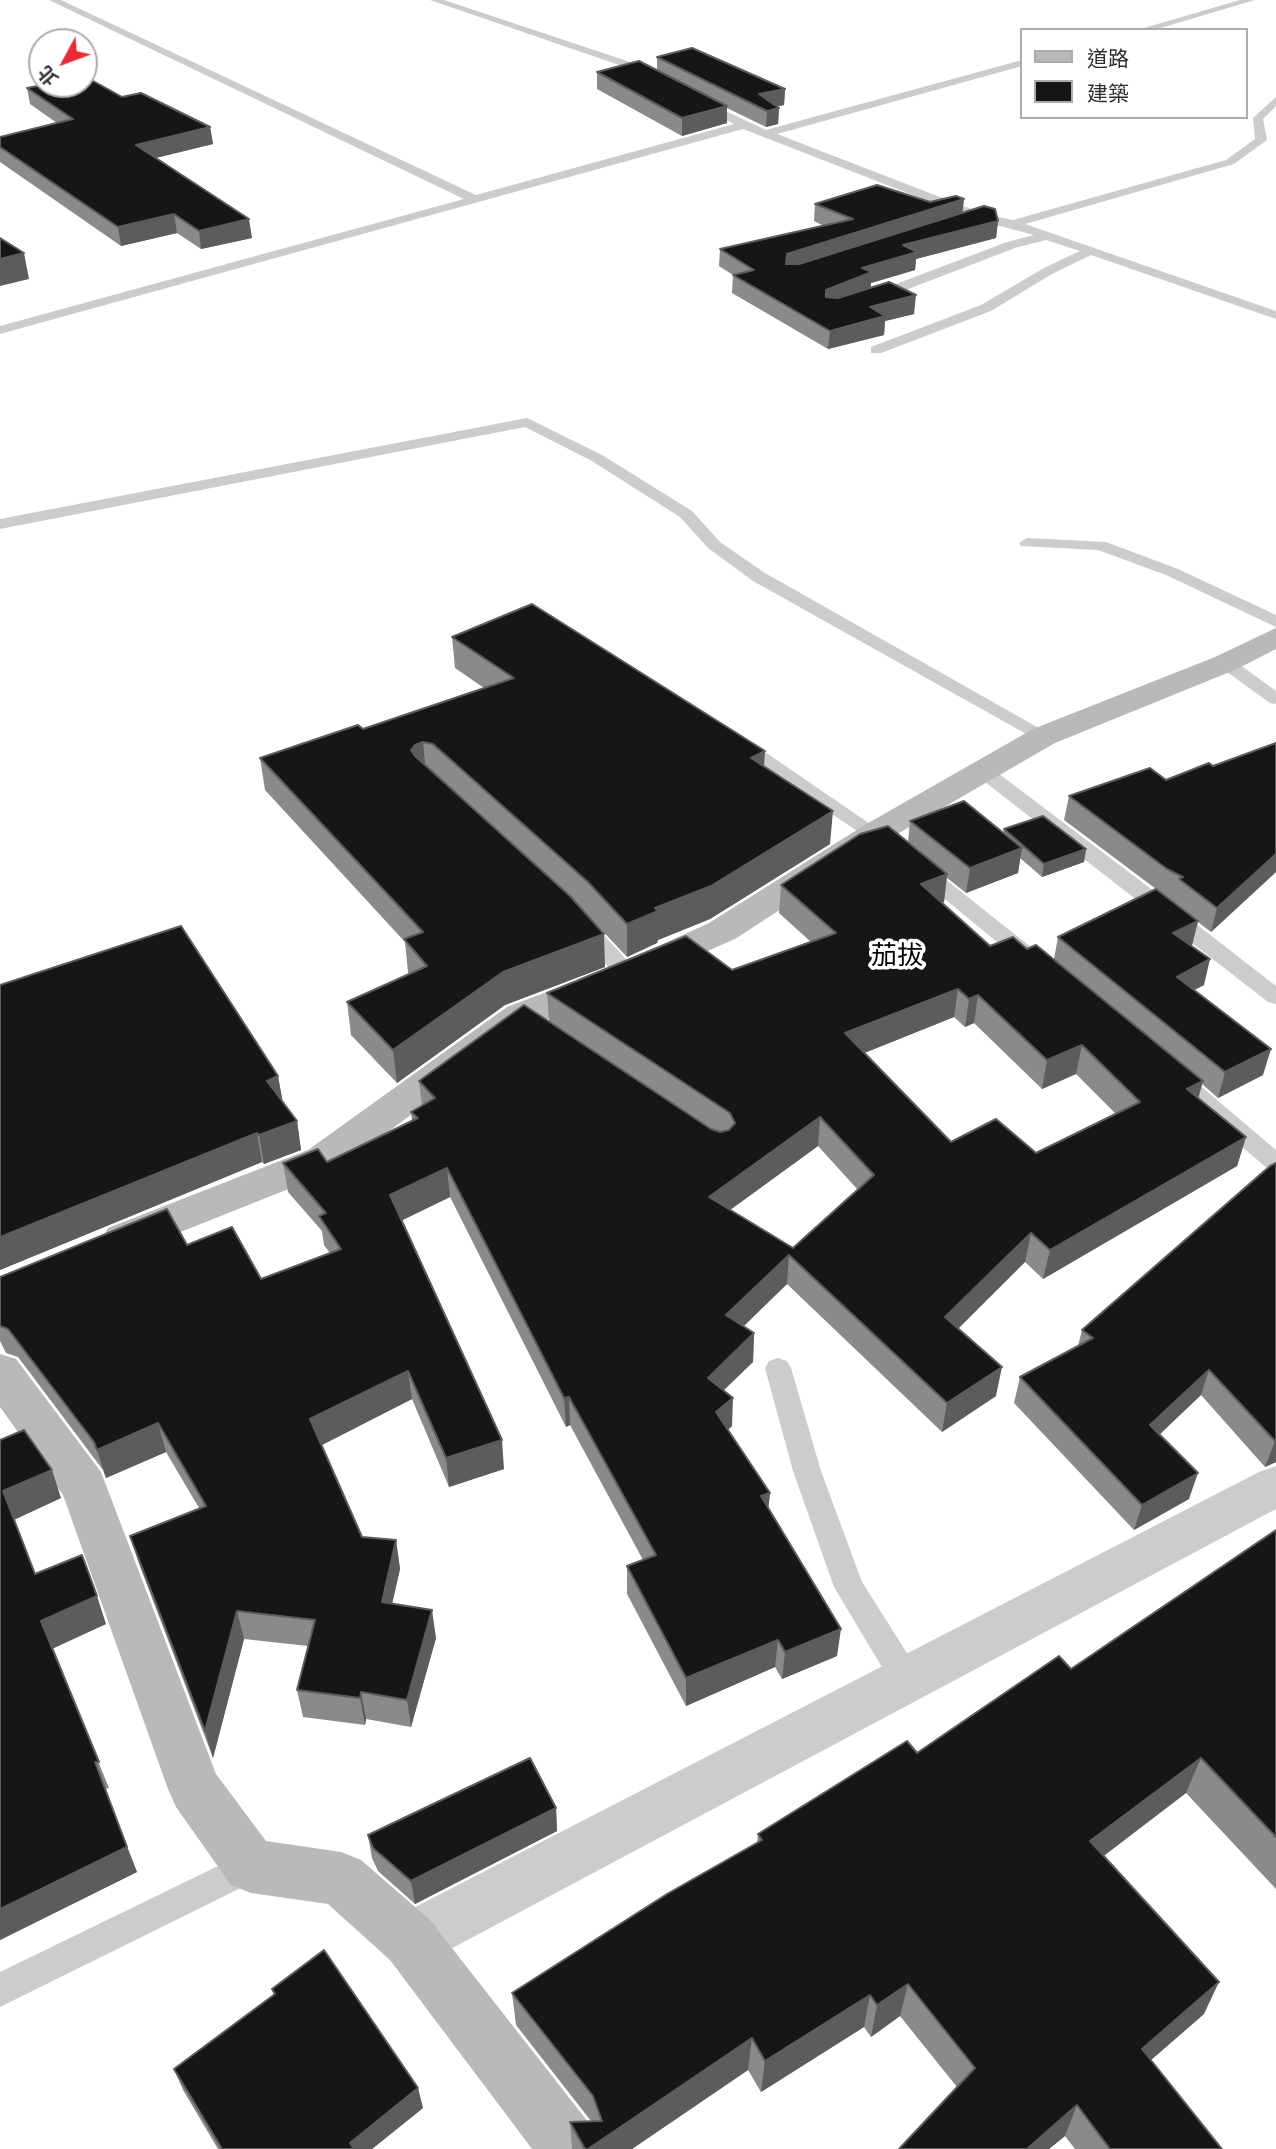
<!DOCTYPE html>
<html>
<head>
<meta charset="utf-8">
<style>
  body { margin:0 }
  #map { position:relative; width:1276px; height:2149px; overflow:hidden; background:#fff; font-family:Cabin,"Noto Sans TC",sans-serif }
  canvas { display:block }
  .legend { position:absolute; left:1020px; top:28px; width:228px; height:91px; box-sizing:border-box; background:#fff; border:2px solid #acacac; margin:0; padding:9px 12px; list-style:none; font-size:21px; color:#2f2f2f }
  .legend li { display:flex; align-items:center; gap:14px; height:35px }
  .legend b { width:35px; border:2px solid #acacac }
  .north { position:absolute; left:28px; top:28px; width:70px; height:70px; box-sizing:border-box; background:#fff; border:2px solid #acacac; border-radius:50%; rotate:229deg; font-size:19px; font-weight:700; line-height:28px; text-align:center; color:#2f2f2f }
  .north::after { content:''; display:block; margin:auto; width:24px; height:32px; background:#ed2935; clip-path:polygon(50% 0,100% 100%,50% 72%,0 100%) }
</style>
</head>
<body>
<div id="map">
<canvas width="1276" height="2149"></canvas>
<ul class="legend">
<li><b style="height:9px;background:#b9b9b9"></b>道路</li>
<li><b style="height:19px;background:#161616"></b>建築</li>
</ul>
<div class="north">北</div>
</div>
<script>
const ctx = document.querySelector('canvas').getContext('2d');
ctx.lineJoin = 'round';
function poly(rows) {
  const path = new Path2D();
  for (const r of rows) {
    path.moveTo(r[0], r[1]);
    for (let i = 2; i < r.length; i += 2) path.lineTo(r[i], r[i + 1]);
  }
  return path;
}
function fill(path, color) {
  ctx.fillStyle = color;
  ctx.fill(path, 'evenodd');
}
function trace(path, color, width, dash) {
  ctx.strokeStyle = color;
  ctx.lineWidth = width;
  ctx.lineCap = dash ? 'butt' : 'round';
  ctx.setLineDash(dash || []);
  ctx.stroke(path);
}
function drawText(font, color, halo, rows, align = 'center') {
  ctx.font = font + ' Cabin,"Noto Sans TC",sans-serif';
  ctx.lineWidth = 7;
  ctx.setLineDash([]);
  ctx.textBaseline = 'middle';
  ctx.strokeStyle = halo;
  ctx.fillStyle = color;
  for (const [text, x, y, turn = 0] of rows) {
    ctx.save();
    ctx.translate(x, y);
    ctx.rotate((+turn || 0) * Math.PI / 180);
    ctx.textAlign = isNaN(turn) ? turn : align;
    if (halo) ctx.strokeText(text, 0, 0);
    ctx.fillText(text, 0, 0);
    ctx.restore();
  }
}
fill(poly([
  [49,0,61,0,476,195,734,124,698,105,697,103,702,100,766,130,1022,60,1022,66,777,134,984,214,1013,220,1226,160,1255,139,1253,118,1276,97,1276,106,1263,119,1267,140,1234,164,1025,224,1276,311,1276,319,1091,255,1052,274,991,311,881,353,871,353,871,347,981,305,1044,268,1080,251,1046,240,1015,248,877,301,867,301,867,295,1007,242,1034,235,977,220,743,129,0,334,0,326,464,199,49,0],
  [430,0,444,0,630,62,658,77,649,79,622,66,430,0],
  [1240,0,1255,0,1154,30,1137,30,1240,0],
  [527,418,602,455,692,511,720,542,765,573,1053,736,1044,742,1037,740,753,581,708,548,680,517,592,461,525,427,0,529,0,519,527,418],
  [1027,538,1106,542,1178,569,1276,615,1276,627,1166,575,1098,550,1021,546,1019,543,1027,538],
  [1226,658,1232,659,1276,691,1276,704,1270,703,1220,667,1217,663,1226,658],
  [739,737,746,739,898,843,895,847,881,847,732,747,730,743,739,737],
  [983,765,990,767,1142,882,1276,986,1276,1004,1268,1002,976,775,974,771,983,765],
  [923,865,930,867,1037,952,1040,957,1037,962,1021,962,916,875,913,871,916,867,923,865],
  [584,919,591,921,635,969,638,974,635,979,619,979,577,931,574,926,577,921,584,919],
  [1175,1069,1183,1071,1276,1150,1276,1172,1268,1169,1167,1083,1164,1077,1167,1071,1175,1069],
  [778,1358,787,1361,791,1368,821,1471,862,1582,917,1669,921,1679,917,1689,906,1693,895,1689,834,1587,793,1471,765,1368,769,1361,778,1358],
  [251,1850,263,1855,267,1866,263,1877,0,2007,0,1972,251,1850]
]), '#ccc');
fill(poly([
  [1276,1466,1276,1509,430,1960,410,1968,390,1960,382,1940,390,1920,1259,1472,1276,1466]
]), '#ccc');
fill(poly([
  [1276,628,1276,649,1237,669,1055,743,887,840,735,939,650,976,637,972,632,964,637,956,709,923,863,826,1033,729,1215,657,1276,628],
  [597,973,610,977,615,985,610,993,533,1025,336,1170,123,1255,108,1250,102,1239,108,1228,308,1150,507,1007,597,973],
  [0,1354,16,1359,101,1472,216,1774,266,1841,341,1852,361,1860,430,1920,592,2127,601,2149,532,2149,390,1960,328,1904,251,1893,231,1885,176,1807,168,1789,63,1495,0,1407,0,1354]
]), '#b9b9b9');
fill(poly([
  [657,57,785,89,784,105,777,106,779,108,778,124,766,127,727,108,727,123,682,136,597,89,597,72,657,70],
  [27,88,122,97,210,127,213,144,156,158,252,238,201,249,177,233,121,246,0,162,0,137,57,123,30,104],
  [964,199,962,213,998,221,996,238,916,259,915,270,871,283,871,288,914,314,885,321,884,335,828,349,732,293,733,275,719,266,720,249,824,226,814,221,815,204,930,202],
  [452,637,764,766,830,844,710,919,658,940,657,943,627,957,580,907,605,967,505,1005,397,1083,351,1035,347,1002,409,974,408,972,405,942,265,790,260,758,363,729,484,688,455,668],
  [1276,743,1276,872,1211,932,1198,922,1191,946,1204,985,1194,990,1263,1075,1218,1098,1202,1084,1198,1098,1246,1137,1237,1166,1043,1279,1025,1262,958,1328,996,1396,942,1432,787,1284,744,1326,754,1333,753,1362,724,1390,732,1426,728,1430,770,1493,768,1509,837,1656,782,1679,775,1667,686,1706,627,1594,627,1566,643,1560,570,1425,566,1427,450,1197,401,1221,504,1469,449,1487,412,1399,322,1445,362,1537,396,1540,400,1569,392,1604,436,1638,411,1727,366,1719,365,1725,303,1717,297,1690,308,1646,244,1639,213,1758,139,1564,130,1536,199,1508,166,1452,106,1478,103,1470,18,1357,6,1353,0,1341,0,1277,187,1245,261,1279,330,1253,324,1245,322,1231,288,1192,283,1163,327,1162,412,1121,411,1112,422,1106,419,1081,549,1021,547,993,732,970,811,942,779,913,781,885,908,842,910,821,1003,833,1004,829,1086,849,1084,862,1042,877,1020,858,1018,873,966,893,947,878,944,902,942,903,990,946,1027,949,1054,959,1058,937,1156,889,1064,820,1069,796,1166,780,1213,766],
  [954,1017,965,1027,974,1023,1042,1089,1076,1074,1116,1114,1036,1153,951,1142,864,1053],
  [818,1146,858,1190,793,1248,730,1210],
  [0,985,278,1076,283,1102,297,1121,301,1150,264,1164,262,1162,0,1270],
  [1270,1166,1276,1462,1265,1467,1201,1395,1159,1435,1189,1499,1134,1530,1014,1403,1020,1377,1078,1346,1082,1330],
  [0,1440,61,1498,14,1519,35,1574,106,1624,52,1648,109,1788,105,1789,137,1872,0,1940],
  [1276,1530,1276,1889,1186,1793,1104,1856,1204,2014,1151,2060,1222,2149,1075,2149,1065,2136,1049,2149,899,2149,957,2087,900,2016,871,2037,864,2027,761,2092,748,2070,632,2149,572,2149,570,2122,591,2121,516,2025,512,1993,757,1843,758,1834,917,1753,1071,1669],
  [556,1808,557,1831,415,1904,378,1871,372,1858,368,1835],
  [272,1989,423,2108,372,2149,218,2149,183,2090,174,2069,274,1995]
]), '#8a8a8a');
fill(poly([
  [785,89,784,105,763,109,759,94],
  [727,106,727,123,682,136,682,118],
  [779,108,778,124,766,127,767,111],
  [210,127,213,144,139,162,136,145],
  [964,199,962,217,786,271,787,254],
  [174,214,177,233,121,246,118,227],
  [249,219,252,238,201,249,199,231],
  [998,221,996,238,916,259,915,270,871,283,870,291,824,308,826,290,862,268,903,245],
  [24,253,29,279,0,286,0,259],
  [916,295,914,314,885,321,884,335,828,349,830,331,870,307],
  [423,742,426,773,411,750,415,745],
  [765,751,763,783,751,758],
  [833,811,830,844,710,919,658,940,657,943,627,957,627,924],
  [1022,848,1018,873,966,893,970,868],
  [1086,849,1084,862,1042,877,1044,864],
  [1276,854,1276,872,1211,932,1217,908],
  [947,874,944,902,918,912,921,884],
  [1198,921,1192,946,1173,933],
  [604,934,605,967,505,1005,397,1083,393,1050,503,972],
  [1210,959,1204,985,1171,1002,1177,977],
  [958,989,954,1017,842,1062,845,1033],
  [978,995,974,1023,965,1027,969,999],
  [1082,1045,1076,1074,1042,1089,1047,1060],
  [1271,1049,1263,1075,1218,1098,1225,1072],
  [278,1076,283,1105,267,1081],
  [1203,1081,1195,1110,1187,1089],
  [820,1117,818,1146,708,1226,709,1197],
  [297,1121,301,1150,264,1164,259,1135],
  [257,1133,262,1162,0,1270,0,1237],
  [1246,1137,1237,1166,1043,1279,1050,1250],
  [447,1168,450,1197,394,1224,390,1195],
  [1031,1233,1025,1262,941,1346,945,1317],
  [789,1255,787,1284,725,1344,726,1315],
  [754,1333,753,1362,706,1407,708,1378],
  [1002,1367,996,1396,942,1432,947,1403],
  [1209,1370,1201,1395,1142,1451,1150,1425],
  [408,1371,412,1399,316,1448,310,1419],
  [569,1397,570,1425,566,1427,564,1398],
  [733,1398,732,1426,715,1441,716,1412],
  [158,1423,166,1452,106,1478,97,1450],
  [502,1440,504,1469,449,1487,446,1458],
  [1275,1441,1276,1441,1276,1462,1265,1467],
  [52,1470,61,1498,14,1520,3,1491],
  [1198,1473,1189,1499,1134,1530,1142,1505],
  [770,1493,767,1521,761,1496],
  [396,1540,400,1569,386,1630,382,1602],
  [97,1596,106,1624,52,1649,41,1621],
  [432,1610,436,1638,411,1727,407,1700],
  [237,1611,244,1639,213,1758,205,1731],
  [841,1629,837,1656,782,1679,785,1652],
  [778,1640,775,1667,686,1706,686,1678],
  [361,1692,366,1719,365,1725,360,1698],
  [1201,1758,1186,1793,1078,1875,1090,1841],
  [556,1808,557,1831,415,1904,411,1881],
  [127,1847,137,1872,0,1940,0,1909],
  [1219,1982,1204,2014,1128,2080,1142,2049],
  [908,1984,900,2016,871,2037,877,2005],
  [870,1995,864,2027,761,2092,765,2061],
  [752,2038,748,2070,632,2149,588,2149],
  [418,2088,423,2108,372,2149,352,2149,350,2143],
  [1077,2105,1065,2136,1049,2149,1027,2149]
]), '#5c5c5c');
const building = poly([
  [692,48,785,89,759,94,779,108,767,111,657,57,692,48],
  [639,61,727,106,682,118,597,72,639,61],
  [84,77,86,77,122,97,141,93,210,127,136,145,249,219,199,231,174,214,118,227,0,147,0,137,73,119,27,88,48,84,84,84,84,77],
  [877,185,930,202,956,196,964,199,787,254,786,264,799,264,984,206,995,209,998,221,903,245,917,252,862,268,872,272,826,290,826,297,838,298,889,282,916,295,870,307,885,316,830,331,733,275,754,270,720,249,853,219,815,204,877,185],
  [0,238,24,253,0,259,0,238],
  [532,604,765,751,751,758,833,811,711,886,655,908,658,911,627,924,588,882,433,744,423,742,415,745,411,750,415,756,570,896,604,934,503,972,393,1050,347,1002,427,966,404,939,423,932,260,758,358,725,363,729,514,678,452,637,532,604],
  [1276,743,1276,854,1217,908,1179,879,1183,877,1167,869,1069,796,1150,768,1166,780,1209,763,1213,766,1276,743],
  [964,801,1022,848,970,868,910,821,964,801],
  [1043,816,1086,849,1044,864,1004,829,1043,816],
  [888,826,947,874,921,884,990,946,1013,937,1027,949,1036,945,1203,1081,1187,1089,1246,1137,1050,1250,1031,1233,945,1317,1002,1367,947,1403,789,1255,726,1315,754,1333,708,1378,733,1398,716,1412,770,1493,761,1496,841,1629,785,1652,778,1640,686,1678,627,1566,656,1555,569,1397,564,1398,447,1168,390,1195,502,1440,446,1458,408,1371,310,1419,362,1537,396,1540,382,1602,432,1610,407,1700,361,1692,360,1698,297,1690,315,1620,237,1611,205,1731,130,1536,206,1506,158,1423,97,1450,94,1442,8,1329,0,1326,0,1277,167,1209,187,1245,232,1227,261,1279,341,1249,319,1216,326,1213,283,1163,318,1149,327,1162,418,1118,411,1112,435,1098,419,1081,524,1005,711,1129,720,1132,729,1130,735,1123,730,1113,547,993,686,936,732,970,836,933,781,885,860,834,888,826],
  [958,989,969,999,978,995,1047,1060,1082,1045,1140,1102,1036,1153,996,1119,951,1142,845,1033,958,989],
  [820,1117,874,1175,793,1248,709,1197,820,1117],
  [1156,889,1198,921,1173,933,1210,959,1177,977,1271,1049,1225,1072,1058,937,1156,889],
  [181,926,278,1076,267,1081,297,1121,259,1135,257,1133,0,1237,0,985,181,926],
  [1276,1163,1276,1441,1275,1441,1209,1370,1150,1425,1198,1473,1142,1505,1020,1377,1093,1338,1082,1330,1270,1166,1276,1163],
  [24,1430,52,1470,3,1491,35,1574,82,1555,97,1596,41,1621,99,1762,95,1762,127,1847,0,1909,0,1440,24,1430],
  [1276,1530,1276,1837,1201,1758,1090,1841,1219,1982,1142,2049,1222,2149,1110,2149,1077,2105,1027,2149,899,2149,975,2068,908,1984,877,2005,870,1995,765,2061,752,2038,588,2149,585,2149,570,2122,602,2121,593,2096,512,1993,667,1894,762,1840,758,1834,907,1741,917,1753,1059,1656,1071,1669,1276,1530],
  [530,1758,556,1808,411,1881,373,1848,368,1835,530,1758],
  [324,1950,418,2088,350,2143,354,2149,222,2149,174,2069,275,1994,272,1989,324,1950]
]);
fill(building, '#161616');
trace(building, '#5c5c5c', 2);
drawText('26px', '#000', '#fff', [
  ["茄拔",897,956]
]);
</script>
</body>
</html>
